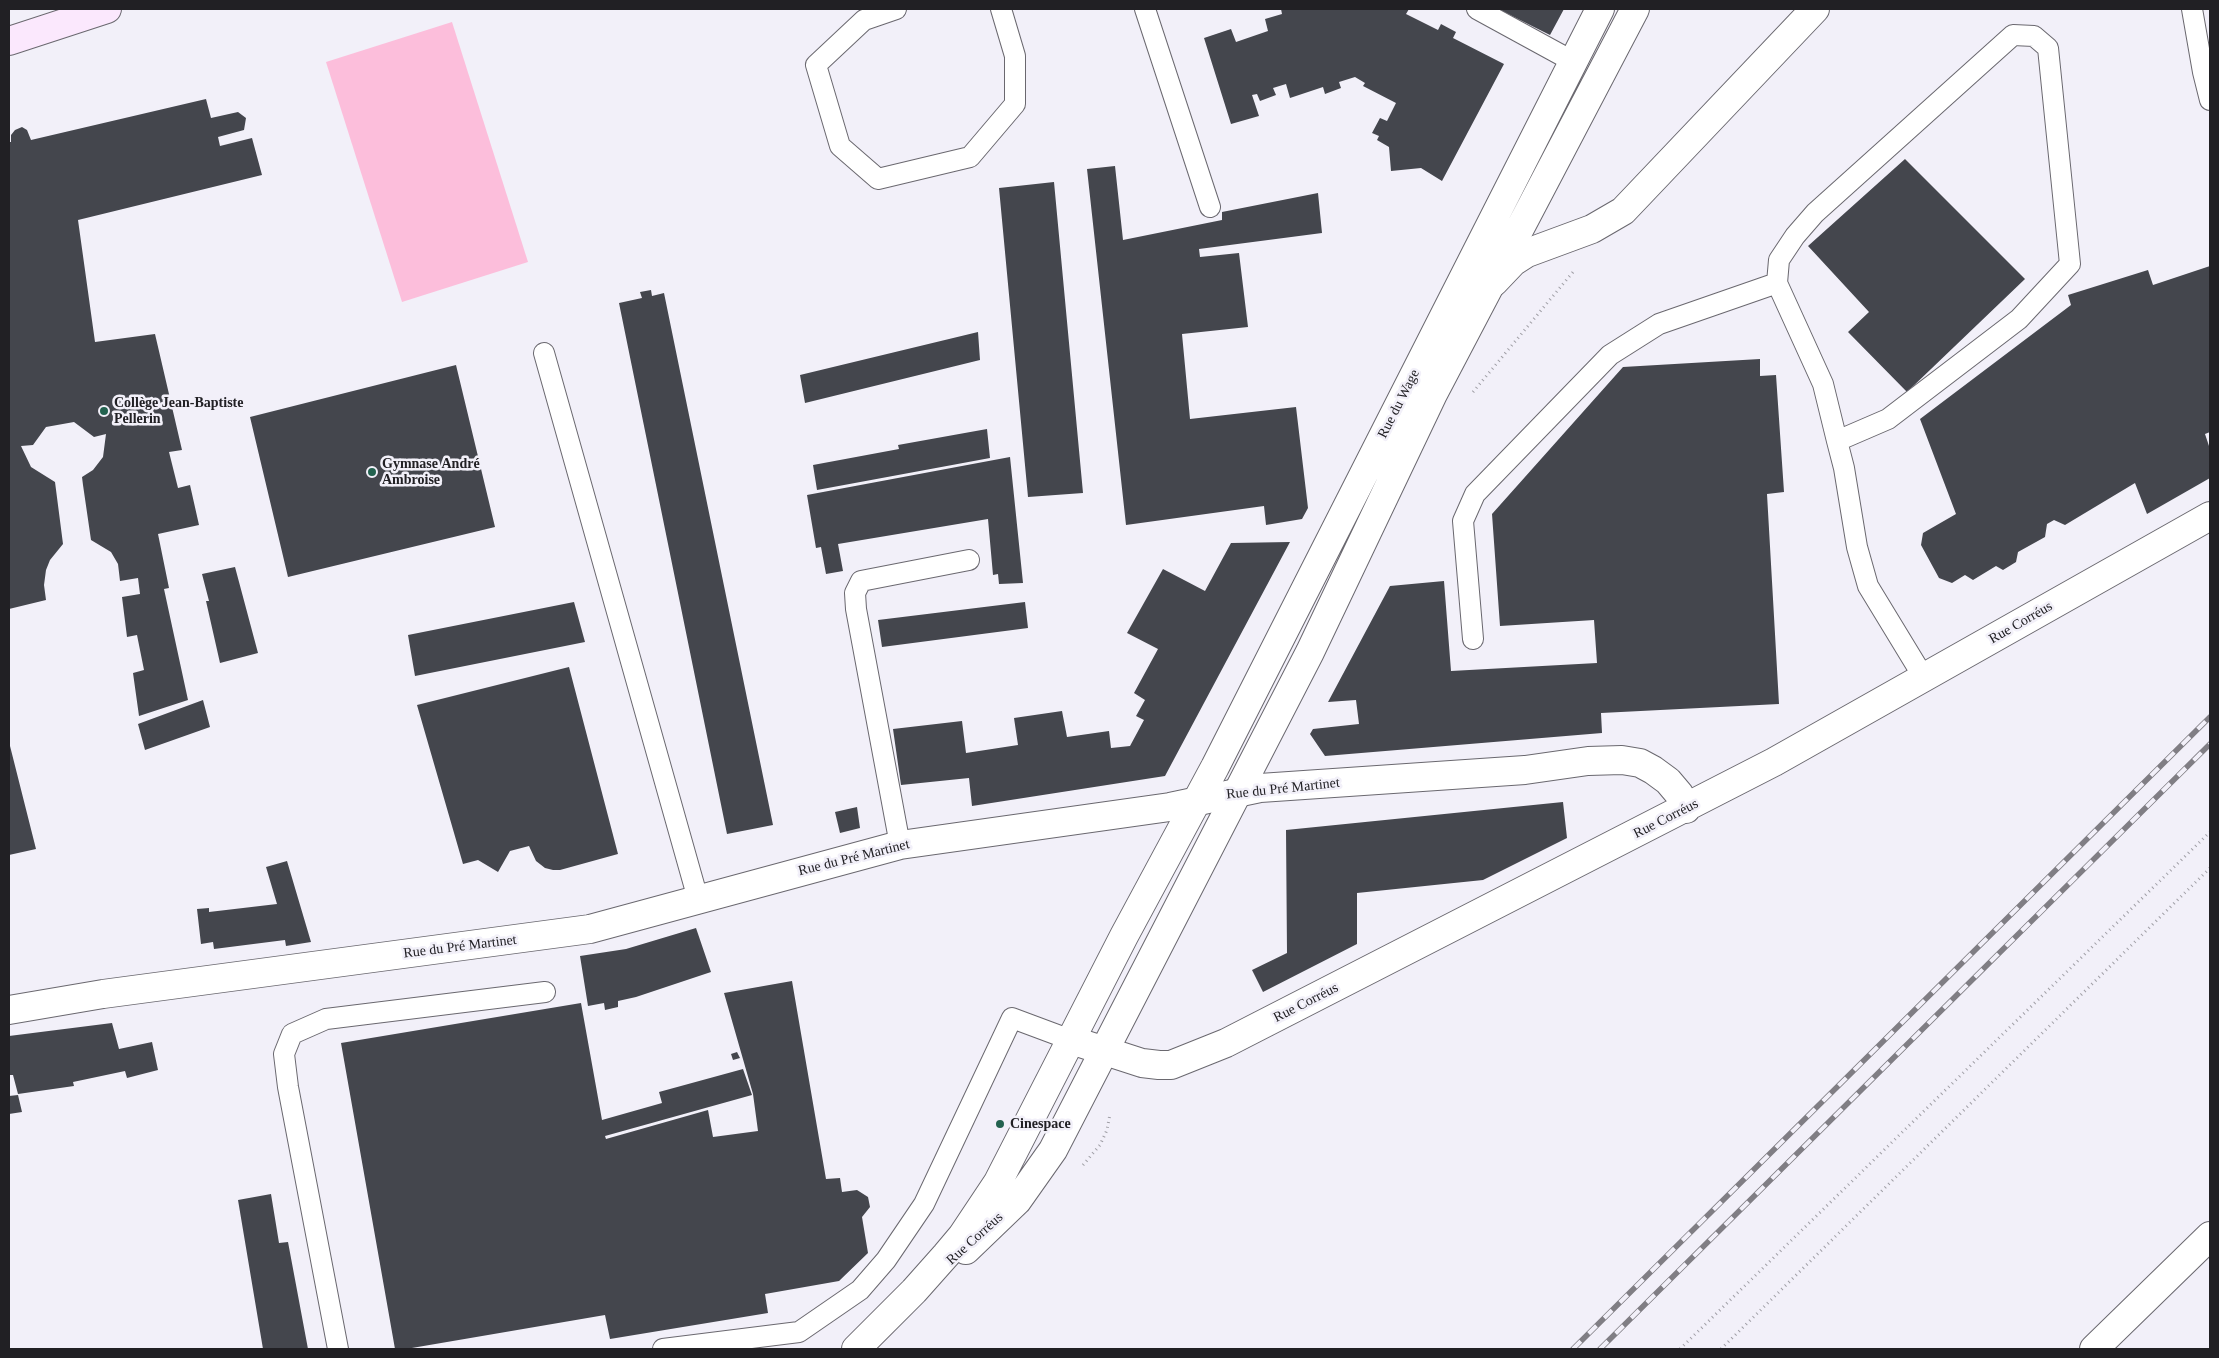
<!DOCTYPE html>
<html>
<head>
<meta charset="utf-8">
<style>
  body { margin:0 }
  #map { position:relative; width:2219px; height:1358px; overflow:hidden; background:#f2f0f9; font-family:"Times New Roman",serif }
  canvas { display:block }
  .frame { position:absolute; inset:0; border:10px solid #212024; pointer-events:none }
</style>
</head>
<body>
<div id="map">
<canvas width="2219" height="1358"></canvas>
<div class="frame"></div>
</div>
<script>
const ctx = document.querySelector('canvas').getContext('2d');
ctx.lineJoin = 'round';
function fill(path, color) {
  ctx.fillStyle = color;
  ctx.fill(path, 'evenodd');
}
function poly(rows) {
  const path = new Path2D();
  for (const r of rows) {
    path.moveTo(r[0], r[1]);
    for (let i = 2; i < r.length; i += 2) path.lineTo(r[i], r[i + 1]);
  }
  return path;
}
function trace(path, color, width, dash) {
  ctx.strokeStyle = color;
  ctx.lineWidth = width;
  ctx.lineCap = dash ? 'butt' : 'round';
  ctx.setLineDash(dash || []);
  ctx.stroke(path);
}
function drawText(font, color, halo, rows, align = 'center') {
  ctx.font = font + ' "Times New Roman",serif';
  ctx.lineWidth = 5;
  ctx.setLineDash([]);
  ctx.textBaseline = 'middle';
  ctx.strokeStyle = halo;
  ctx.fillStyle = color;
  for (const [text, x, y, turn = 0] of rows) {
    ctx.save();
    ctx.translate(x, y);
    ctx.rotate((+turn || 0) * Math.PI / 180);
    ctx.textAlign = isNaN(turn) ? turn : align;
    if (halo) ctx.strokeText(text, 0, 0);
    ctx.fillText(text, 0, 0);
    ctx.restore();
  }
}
fill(poly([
  [452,22,528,262,402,302,326,62]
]), '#fcbedb');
fill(poly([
  [1281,9,1409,9,1406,14,1438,30,1441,24,1456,32,1453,38,1504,64,1442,181,1421,168,1391,171,1389,147,1377,140,1379,136,1372,133,1380,118,1387,121,1396,103,1363,86,1365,83,1355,77,1339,82,1341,88,1325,94,1323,87,1290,98,1286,84,1273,88,1276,95,1260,101,1257,94,1252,95,1259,116,1231,124,1204,38,1231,29,1236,42,1268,31,1265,19,1282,14],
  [1498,9,1564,9,1550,35],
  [206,99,211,118,238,112,246,118,244,130,218,137,220,146,252,138,262,175,78,220,95,342,155,334,182,450,169,452,178,488,190,485,199,525,158,534,169,588,164,589,188,700,139,716,133,673,144,670,137,635,127,637,122,597,140,594,138,578,120,581,118,564,111,552,91,540,83,485,82,477,93,470,103,457,106,434,94,437,74,422,46,427,33,445,21,446,31,467,55,482,63,544,50,560,46,570,44,585,46,600,9,609,9,142,11,142,11,135,15,130,22,127,27,130,31,140],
  [1905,159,2025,279,1907,392,1848,332,1869,312,1808,246],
  [1115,166,1123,240,1222,220,1222,212,1318,193,1322,233,1199,249,1200,257,1239,253,1248,327,1182,334,1190,419,1296,407,1308,508,1302,519,1266,525,1264,506,1126,525,1087,169],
  [1054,182,1083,493,1028,497,999,188],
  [2210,266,2210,432,2205,434,2210,449,2210,478,2147,514,2135,483,2065,525,2054,520,2047,524,2045,537,2018,552,2016,562,2003,570,1996,566,1973,580,1965,575,1952,583,1939,578,1921,545,1923,533,1956,514,1920,419,2071,305,2068,295,2148,270,2153,285],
  [651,290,652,296,664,293,773,825,727,834,619,303,642,298,640,292],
  [978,332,980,360,805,403,800,375],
  [1760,359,1760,376,1776,375,1784,492,1767,494,1779,704,1601,713,1602,733,1325,756,1310,734,1313,729,1359,724,1356,700,1328,702,1390,586,1444,581,1451,671,1597,663,1594,620,1500,626,1492,514,1623,367],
  [456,365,495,527,288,577,250,417],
  [987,429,990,458,817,490,813,465,899,449,898,445],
  [1010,457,1023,583,999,584,998,574,993,575,988,519,838,544,843,571,826,574,821,547,816,548,807,495],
  [1290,542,1165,776,972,806,969,778,901,785,893,729,962,721,966,753,1018,745,1014,718,1062,711,1067,737,1109,731,1111,748,1130,746,1144,720,1136,716,1145,700,1134,693,1158,649,1127,633,1163,569,1205,591,1231,543],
  [235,567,258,653,220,663,206,601,209,601,202,574],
  [574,602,585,642,415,676,408,635],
  [1025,602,1028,628,882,647,878,620],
  [569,667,618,854,560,870,553,870,545,868,536,861,529,846,510,851,498,872,478,860,463,864,417,705],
  [203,700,210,727,145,750,138,724],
  [9,742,36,849,9,855],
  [1563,802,1567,838,1483,880,1357,893,1357,944,1263,992,1252,970,1287,953,1286,830],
  [857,807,860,828,840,833,835,812],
  [287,861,311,942,286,946,285,940,214,949,213,942,201,944,197,909,209,908,209,912,277,904,266,867],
  [696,928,711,972,636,997,618,1001,618,1007,605,1010,604,1003,588,1006,580,956,626,949],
  [792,981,826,1179,840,1178,842,1192,857,1190,868,1197,870,1207,862,1217,868,1253,839,1281,765,1294,768,1313,610,1339,605,1315,406,1349,395,1349,341,1043,581,1003,602,1120,662,1103,659,1092,743,1069,752,1095,605,1136,606,1139,708,1110,713,1137,758,1131,753,1094,724,993],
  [112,1023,119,1049,152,1042,158,1070,127,1078,125,1071,73,1082,74,1086,18,1094,13,1075,9,1075,9,1036],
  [737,1052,740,1058,733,1060,731,1054],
  [18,1095,22,1112,9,1114,9,1096],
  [271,1194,279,1243,288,1242,308,1349,263,1349,238,1200]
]), '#44464d');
const service = poly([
  [896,9,864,20,816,65,840,146,878,179,970,157,1015,104,1015,56,1001,9],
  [1145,9,1210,207],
  [1477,9,1574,62],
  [2192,9,2203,72],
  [2210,65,2203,72,2210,100],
  [544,353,698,899],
  [1837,441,1888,419,2019,319,2070,264,2048,48,2034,36,2013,35,1815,213,1795,236,1779,260,1777,283,1823,384,1837,441,1844,468,1857,547,1868,586,1924,678],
  [1473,639,1463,521,1475,494,1610,355,1659,324,1777,283],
  [900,845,856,609,855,593,861,581,969,560],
  [338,1349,288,1087,284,1054,292,1034,326,1019,545,992],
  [663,1349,799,1332,860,1290,886,1260,924,1204,1012,1018,1071,1040]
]);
const minor = poly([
  [1494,282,1513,262,1527,253,1592,229,1623,211,1815,9],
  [9,1010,103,994,590,929,900,845,1170,807,1260,788,1525,770,1588,761,1622,760,1640,763,1653,770,1668,781,1679,794,1686,809],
  [1071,1040,1142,1063,1159,1065,1171,1065,1226,1043,1774,762,2210,516],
  [2094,1349,2210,1236]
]);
const tertiary = poly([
  [966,1250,1017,1201,1053,1150,1310,652,1433,394,1635,9],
  [856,1349,914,1291,946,1255,962,1236,998,1182,1124,936,1215,767,1600,9]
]);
const secondary = poly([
  [9,41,107,9]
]);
trace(service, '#6a686f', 22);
trace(minor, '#6a686f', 30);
trace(tertiary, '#6a686f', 30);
trace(secondary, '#6a686f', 30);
trace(poly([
  [1473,392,1573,272],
  [1083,1165,1100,1145,1107,1130,1110,1114],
  [1680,1349,2210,832],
  [1721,1349,2210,868]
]), '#a09fa6', 3, [1, 4]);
trace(service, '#fff', 20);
trace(minor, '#fff', 28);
trace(tertiary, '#fff', 28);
trace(secondary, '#fbe8fd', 28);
const rail = poly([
  [1573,1349,2210,717],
  [1600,1349,2210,744]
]);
trace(rail, '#807e84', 5.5);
trace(rail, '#f2f0f9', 4, [11]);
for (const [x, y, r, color] of [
  [104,411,5,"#23624f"],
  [372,472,5,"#23624f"],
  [1000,1124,5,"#23624f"]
]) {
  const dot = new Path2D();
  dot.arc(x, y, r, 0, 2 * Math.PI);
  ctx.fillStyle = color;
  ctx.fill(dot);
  trace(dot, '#f2f0f9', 2);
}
drawText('bold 14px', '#212024', '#f2f0f9', [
  ["Collège Jean-Baptiste",114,403],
  ["Pellerin",114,419],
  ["Gymnase André",382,464],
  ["Ambroise",382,480],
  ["Cinespace",1010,1124]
], 'left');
drawText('14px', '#212024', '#f2f0f9', [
  ["Rue du Wage",1399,404,-63],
  ["Rue Corréus",2021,623,-30],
  ["Rue du Pré Martinet",1283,789,-6],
  ["Rue Corréus",1666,819,-27],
  ["Rue du Pré Martinet",854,858,-14],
  ["Rue du Pré Martinet",460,947,-7],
  ["Rue Corréus",1306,1003,-27],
  ["Rue Corréus",975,1239,-42]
]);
</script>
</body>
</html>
